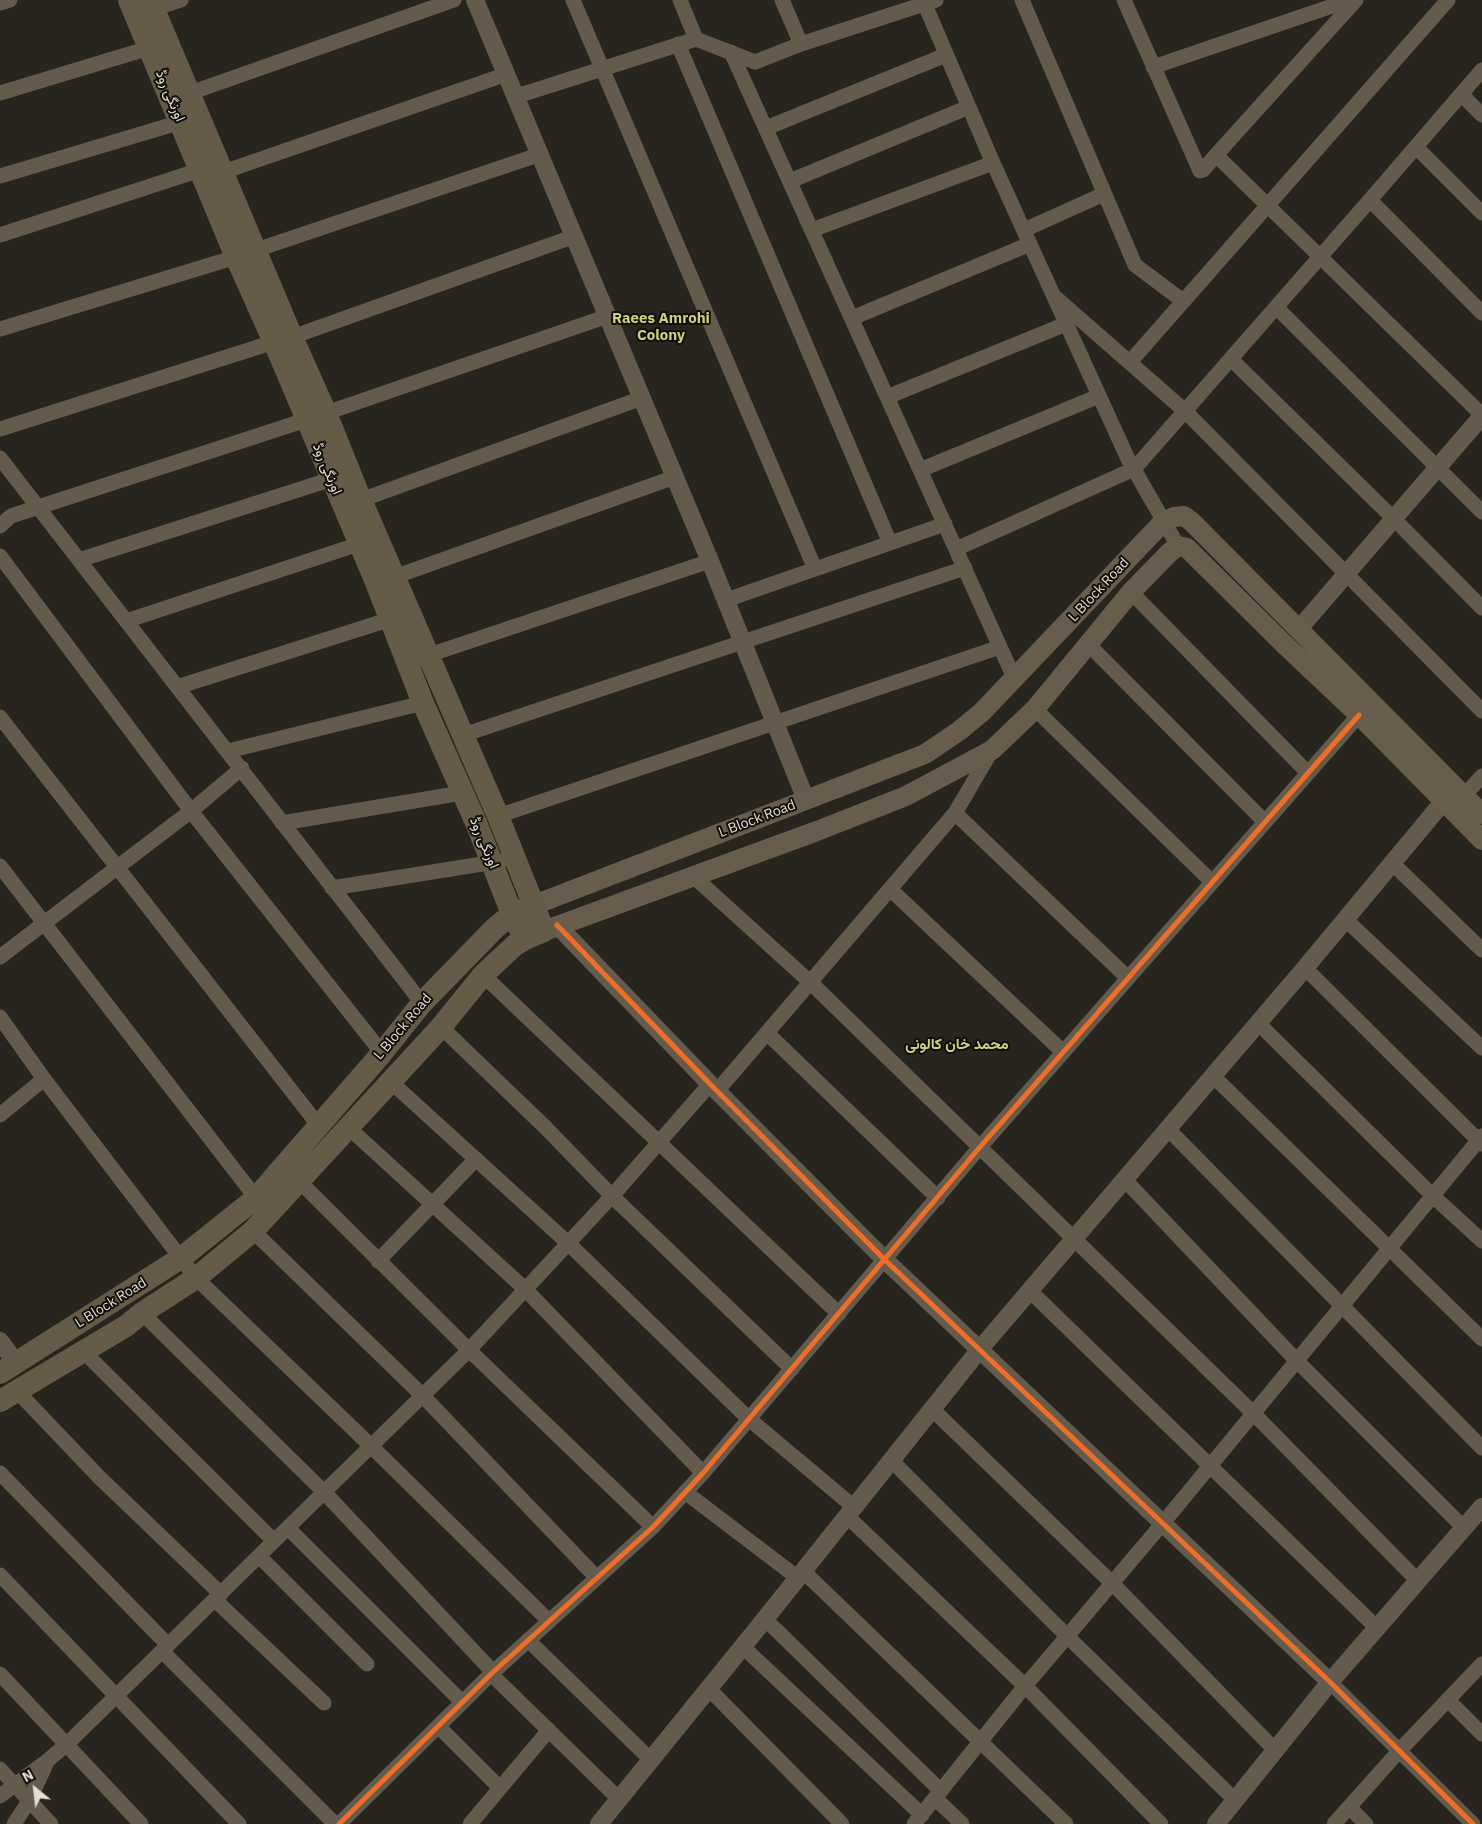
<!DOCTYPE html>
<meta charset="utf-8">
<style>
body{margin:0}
#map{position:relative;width:1482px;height:1824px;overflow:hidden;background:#28251e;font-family:"IBM Plex Sans",sans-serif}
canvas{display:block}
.north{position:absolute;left:10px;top:1764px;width:50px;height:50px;-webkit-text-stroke:4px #120f0a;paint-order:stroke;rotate:331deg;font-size:14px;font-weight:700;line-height:20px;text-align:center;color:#e2ded6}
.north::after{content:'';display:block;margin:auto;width:18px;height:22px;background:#e2ded6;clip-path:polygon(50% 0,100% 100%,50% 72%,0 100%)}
</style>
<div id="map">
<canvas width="1482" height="1824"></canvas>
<div class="north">N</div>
</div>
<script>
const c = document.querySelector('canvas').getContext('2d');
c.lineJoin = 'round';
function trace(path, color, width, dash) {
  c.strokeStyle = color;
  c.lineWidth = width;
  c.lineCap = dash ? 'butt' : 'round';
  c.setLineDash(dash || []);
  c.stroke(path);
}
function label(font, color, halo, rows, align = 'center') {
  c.font = font + ' "IBM Plex Sans",Vazirmatn,sans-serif';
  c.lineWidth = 4;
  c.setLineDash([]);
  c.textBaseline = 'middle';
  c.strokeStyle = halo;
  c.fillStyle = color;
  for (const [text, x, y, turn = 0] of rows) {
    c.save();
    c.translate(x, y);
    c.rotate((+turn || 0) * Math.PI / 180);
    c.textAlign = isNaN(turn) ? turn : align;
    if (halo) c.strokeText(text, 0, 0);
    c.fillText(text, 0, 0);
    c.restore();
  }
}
trace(new Path2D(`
 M573,0L815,569
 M680,0L696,39
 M782,0L801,44
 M923,0L993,163L1128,459L1178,546
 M1022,0L1135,265L1183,301
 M1124,0L1200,171L1203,170L1216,155
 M1356,0L1216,155L1482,415
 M0,3L10,0
 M154,9L181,0
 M678,44L890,543
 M731,52L1015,680
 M1153,67L1350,0
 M0,93L149,48
 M190,93L454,0
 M1461,94L1482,115
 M517,96L696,39L755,62L801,44L936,0
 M766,128L946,55
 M1416,147L1482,213
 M223,172L507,74
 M0,176L181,122
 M790,181L969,107
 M1370,200L1482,313
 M812,230L993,163
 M1024,230L1104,194
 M0,235L200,170
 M256,250L541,154
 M1056,298L1185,411L1482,711
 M1276,307L1482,512
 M852,318L1030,244
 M0,329L236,257
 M292,337L575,236
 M1231,359L1394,519L1482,608
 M1130,362L1448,0
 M887,397L1066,324
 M326,413L608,316
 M0,429L274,342
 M0,458L422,1003
 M920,470L1099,396
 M361,500L642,398
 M0,526L11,516L306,420
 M956,549L1134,469L1370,200L1482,70
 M0,556L191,811L382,1053
 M79,560L332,479
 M394,577L675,477
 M1131,592L1308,773
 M726,600L945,524
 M126,621L359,544
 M1089,645L1265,822
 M420,658L710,561
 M177,687L391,619
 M1035,709L1212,882
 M0,717L319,1126
 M463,735L965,568
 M228,751L423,703
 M1464,796L1482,776
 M955,813L1128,978
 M498,816L1000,647
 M282,823L462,793
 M1392,863L1482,950
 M0,866L256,1198
 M693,876L810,982L1253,1413L1418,1581
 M332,888L501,861
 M890,889L1063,1052
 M1345,919L1482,1048
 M0,957L191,811L242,768
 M1305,968L1482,1144
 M483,975L839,1314
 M0,1017L44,1079L196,1278L371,1446L549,1621
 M1258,1023L1433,1196L1482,1241
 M441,1027L545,1127L612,1196L792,1369
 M767,1033L938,1198
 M1213,1076L1482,1339
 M391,1082L568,1243L749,1419L854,1507
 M717,1091L955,813L992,750
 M0,1115L44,1079
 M349,1128L525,1289L703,1473
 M1168,1129L1482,1448
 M1124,1179L1296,1360L1464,1528
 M300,1182L469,1350L653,1527
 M253,1231L423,1396L597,1578
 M378,1261L476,1159
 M1030,1291L1377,1628
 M142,1313L324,1492L493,1672
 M83,1351L274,1541
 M17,1391L99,1477L221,1594
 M932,1409L1112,1583L1275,1750
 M891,1460L1067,1636L1235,1800
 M0,1473L168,1645
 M685,1492L798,1578
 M847,1516L1025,1686L1161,1824
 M288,1528L462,1702
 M259,1556L367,1664
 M803,1571L1066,1824
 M0,1575L239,1824
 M215,1600L324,1703
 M765,1619L941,1791
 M528,1640L651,1760
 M743,1647L922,1815
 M162,1651L335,1824
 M0,1674L141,1824
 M491,1674L619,1799
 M1330,1682L1473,1824
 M709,1689L842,1824
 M1448,1700L1482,1734
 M438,1726L500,1788
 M0,1769L51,1824
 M0,1796L47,1761L66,1745L469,1350L612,1196L710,1084
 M935,1798L962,1824
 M1349,1807L1366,1824
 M14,1824L29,1801L47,1762
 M339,1824L491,1674L653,1527L703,1473L980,1147L1359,715
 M470,1824L549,1730
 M914,1824L1025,1686L1163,1523L1482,1136
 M1334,1824L1399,1751L1482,1664`), '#655b4d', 15);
trace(new Path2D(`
 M475,0L710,561L806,800
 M1298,630L1482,416
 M557,925L710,1084L885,1260L1330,1682
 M0,1341L16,1363
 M599,1824L765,1619L980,1349L1305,968L1443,802
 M1216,1824L1330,1682L1482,1507`), '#655b4d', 18);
trace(new Path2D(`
 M534,905L925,754L959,731L982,712L1163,522L1174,517L1184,516L1192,522L1482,814
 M544,931L817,831L906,796L992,750L1035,709L1131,592L1169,553L1178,546L1187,548L1285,645L1359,715L1482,840`), '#685d4c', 20);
trace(new Path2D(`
 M129,0L236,257L274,342L375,580L423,703L477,825L512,914L525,939
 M0,1373L181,1258L256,1198L382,1053L422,1003L495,928L512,914L527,908
 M0,1401L126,1326L142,1313L196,1278L253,1231L441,1027L483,975L515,945L525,939L544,931L498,816L361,500L326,413L292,337L150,0`), '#665b48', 22);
trace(new Path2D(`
 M557,925L710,1084L885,1260L1330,1682L1473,1824
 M339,1824L491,1674L653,1527L703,1473L980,1147L1359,715`), '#ee6e29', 5);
label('14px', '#e2ded6', '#120f0a', [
 ["اورنگی روڈ",170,96,67],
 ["اورنگی روڈ",327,469,67],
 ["L Block Road",1099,590,-47],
 ["L Block Road",757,819,-21],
 ["اورنگی روڈ",484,843,67],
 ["L Block Road",403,1027,-50],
 ["L Block Road",111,1303,-32]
]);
label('bold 15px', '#cdd183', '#120f0a', [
 ["Raees Amrohi",661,319],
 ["Colony",661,336],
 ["محمد خان کالونی",957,1045]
]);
</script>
